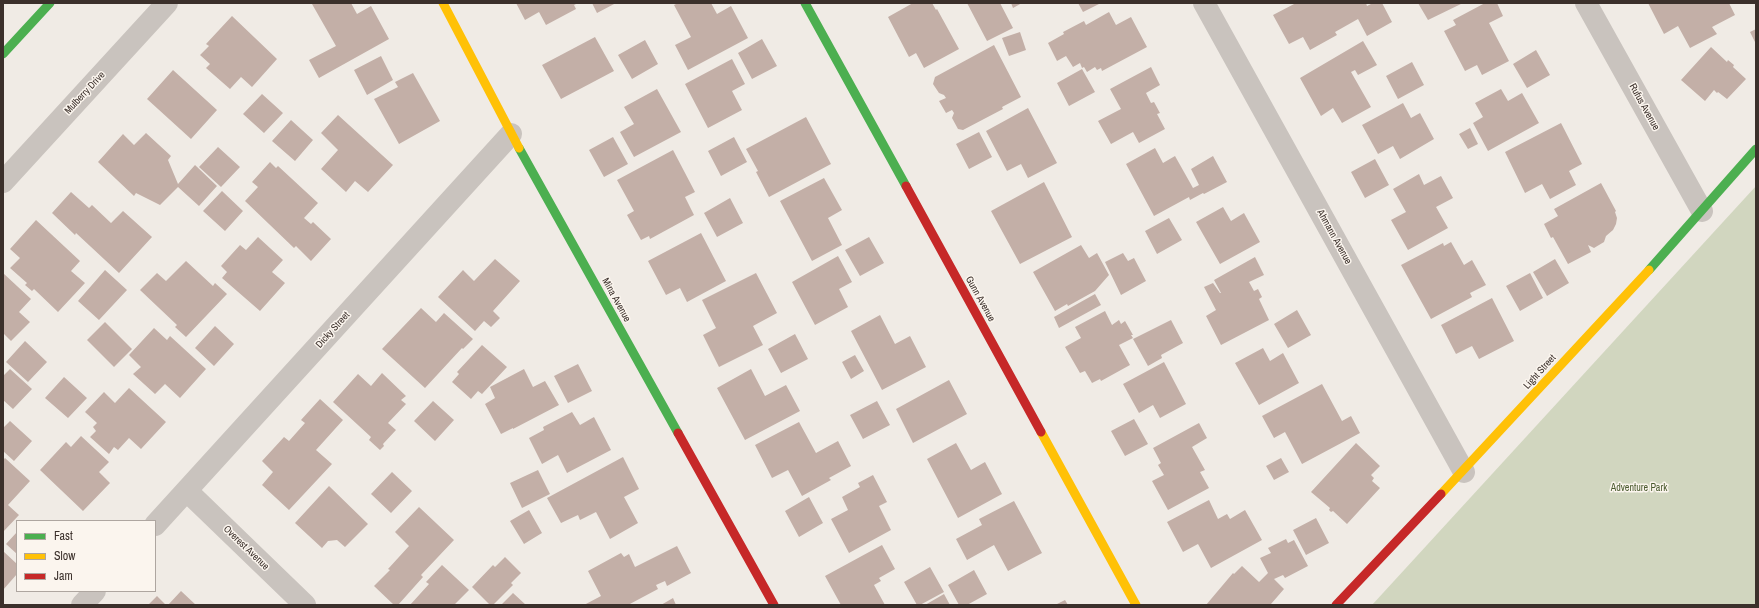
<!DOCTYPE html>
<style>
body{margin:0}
#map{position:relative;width:1759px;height:608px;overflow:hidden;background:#f0ebe5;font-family:"Archivo Narrow",sans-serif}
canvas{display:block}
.frame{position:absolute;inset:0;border:4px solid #3b302b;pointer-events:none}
.legend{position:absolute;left:16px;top:520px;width:140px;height:72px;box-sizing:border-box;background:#fbf5ee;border:1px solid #aea6a0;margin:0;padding:5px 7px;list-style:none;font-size:12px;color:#3b302b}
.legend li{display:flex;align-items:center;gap:8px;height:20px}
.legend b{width:20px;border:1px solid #aea6a0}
</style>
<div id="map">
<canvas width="1759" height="608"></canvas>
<div class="frame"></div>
<ul class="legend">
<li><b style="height:5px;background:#4caf50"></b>Fast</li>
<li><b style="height:5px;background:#ffc107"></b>Slow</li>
<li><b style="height:5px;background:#c62828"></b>Jam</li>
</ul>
</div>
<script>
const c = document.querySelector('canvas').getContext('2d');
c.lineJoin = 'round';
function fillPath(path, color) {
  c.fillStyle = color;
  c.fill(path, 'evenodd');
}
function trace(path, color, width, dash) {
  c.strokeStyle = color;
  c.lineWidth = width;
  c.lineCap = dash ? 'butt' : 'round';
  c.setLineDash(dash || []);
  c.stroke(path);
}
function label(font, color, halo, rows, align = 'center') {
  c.font = font + ' "Archivo Narrow",sans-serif';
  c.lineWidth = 3;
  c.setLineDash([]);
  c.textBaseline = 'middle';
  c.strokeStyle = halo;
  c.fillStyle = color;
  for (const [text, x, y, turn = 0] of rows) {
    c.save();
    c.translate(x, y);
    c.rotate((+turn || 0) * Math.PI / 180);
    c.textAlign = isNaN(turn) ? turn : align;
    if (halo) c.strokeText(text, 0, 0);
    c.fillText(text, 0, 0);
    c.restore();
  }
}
fillPath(new Path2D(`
 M1756,186V605H1372Z`), '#d1d6bf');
fillPath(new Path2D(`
 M314,3H351L357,14L371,6L389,39L319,78L309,60L336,46L312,4Z
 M516,3H578L574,5L576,9L546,25L539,12L525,20Z
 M592,3H616L597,13Z
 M678,3H711L717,14L731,6L748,38L688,70L675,45L691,37L674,5Z
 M913,3H932L936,10L937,9L959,49L924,68L916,53L909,57L888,17Z
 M967,3H1000L1013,28L987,41Z
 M1011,3H1022L1013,8Z
 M1078,3H1101L1083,12Z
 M1296,3H1366L1367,6L1373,3H1382L1392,22L1367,36L1358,19L1335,32L1337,35L1310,50L1303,37L1289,44L1273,15Z
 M1418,3H1463L1428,20Z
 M1485,3H1497L1503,16L1489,23L1509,61L1482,75L1477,65L1465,71L1444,31L1456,25L1453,20Z
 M1648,3H1729L1735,15L1712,27L1717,34L1690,48L1678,26L1664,34Z
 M1109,12L1116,25L1131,17L1147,47L1102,71L1101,68L1097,70L1095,67L1087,72L1084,67L1082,68L1080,63L1073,67L1066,56L1057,61L1048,43L1064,34L1063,32L1084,21L1086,25Z
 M232,16L277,59L252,87L241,77L230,89L206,68L210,64L200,55L209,46L206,44Z
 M1756,29V44L1750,32Z
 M1020,32L1026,50L1009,56L1002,38Z
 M595,37L614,71L561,99L542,65Z
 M762,39L777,66L752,79L738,53Z
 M645,40L658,64L632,79L618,55Z
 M1363,41L1377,65L1358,75L1355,70L1351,72L1371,107L1342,123L1333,108L1321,116L1300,78Z
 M994,45L1021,97L1002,107L1003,109L963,130L958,129L952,118L954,113L952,110L946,113L939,101L946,98L944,95L939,93L933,84L935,77Z
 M1711,47L1727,62L1728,60L1734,65L1733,67L1746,79L1727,99L1718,92L1717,93L1714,90L1705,101L1681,80Z
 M1536,50L1550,75L1527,88L1513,64Z
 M381,56L393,80L367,95L354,70Z
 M732,59L745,84L732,91L742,110L708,128L685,84Z
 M1412,62L1424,85L1398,99L1386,76Z
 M1151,67L1160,85L1146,93L1151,103L1154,102L1160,113L1157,114L1165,129L1139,143L1133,132L1111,144L1098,121L1121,109L1110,89Z
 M1082,69L1095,92L1069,106L1057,83Z
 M173,70L217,110L191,139L147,99Z
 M413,73L440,121L399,144L374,99L398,87L395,82Z
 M657,89L681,132L634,157L620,132L634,124L624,107Z
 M1501,89L1508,101L1522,93L1539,123L1488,151L1473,123L1483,117L1475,103Z
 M262,94L283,113L264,133L243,114Z
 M1403,103L1411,118L1420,113L1434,139L1400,159L1393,146L1378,154L1362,125Z
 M1028,108L1057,163L1028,178L1021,164L1007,171L986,131Z
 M338,115L393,165L368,192L355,181L346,192L321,169L338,150L321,133Z
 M806,117L831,164L769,197L756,172L758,171L746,149Z
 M291,120L313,140L295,161L272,141Z
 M1561,123L1582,164L1569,171L1576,185L1550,199L1542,184L1525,193L1505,152Z
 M1470,128L1478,144L1468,149L1459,134Z
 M979,132L992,157L969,169L956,144Z
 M146,133L171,156L168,160L178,184L195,165L217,186L199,206L178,187L160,205L136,193L134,196L98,162L123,134L134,145Z
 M613,137L628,164L604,177L589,150Z
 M734,137L747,162L721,176L708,151Z
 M218,147L240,167L221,187L199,167Z
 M1155,148L1163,163L1175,156L1193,188L1199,185L1191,169L1213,156L1227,182L1204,194L1203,193L1190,200L1189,197L1154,216L1126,164Z
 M673,150L695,192L685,197L694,215L650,239L649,236L641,240L627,215L634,211L617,180Z
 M1375,159L1389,185L1365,198L1351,172Z
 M270,162L276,168L278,166L318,203L304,218L311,224L313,222L331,239L311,261L296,246L294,248L245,201L258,187L252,182Z
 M1419,174L1424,185L1441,176L1453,198L1436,207L1448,228L1408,250L1391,220L1406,212L1393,189Z
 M824,178L842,210L828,218L842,245L812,261L780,201Z
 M1044,182L1072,237L1020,264L991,211Z
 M1601,183L1616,211L1615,212L1617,218L1616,224L1613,230L1606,236L1604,242L1594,248L1588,245L1591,252L1568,264L1553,237L1551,238L1544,224L1558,216L1554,209Z
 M222,191L243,211L225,231L203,211Z
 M71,192L89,208L92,205L111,223L123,211L152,237L119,273L76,233L75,235L52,213Z
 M730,198L743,223L717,237L704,213Z
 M1223,207L1231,221L1244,213L1260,242L1220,264L1196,222Z
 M1169,218L1182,240L1157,254L1145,231Z
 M36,220L80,261L71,271L85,283L58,312L34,289L32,291L25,285L27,283L10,268L20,258L10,249Z
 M701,233L726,281L687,302L680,288L666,295L648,261Z
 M258,237L283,260L272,272L285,283L260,311L222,278L227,272L221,266L240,245L246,250Z
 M869,237L884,263L860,276L845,250Z
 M1451,242L1464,265L1472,260L1486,285L1470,293L1472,297L1431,319L1401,265L1443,243L1444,246Z
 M1081,245L1089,258L1097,253L1109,275L1095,291L1068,306L1067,304L1055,311L1033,272Z
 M1123,253L1128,261L1134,258L1146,281L1121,295L1105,262Z
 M838,256L852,282L839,289L848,307L815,325L792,282Z
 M1255,257L1264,275L1249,282L1254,291L1258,289L1262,297L1259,299L1269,320L1221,345L1206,316L1216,310L1204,287L1213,283L1220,293H1221L1214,280Z
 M495,259L520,281L493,311L500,318L491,327L484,321L475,331L438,297L463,270L474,281Z
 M1555,259L1569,283L1547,296L1533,272Z
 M186,261L213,286L215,283L227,294L186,337L175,327L177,325L140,290L157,273L166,281Z
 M105,270L127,290L99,320L78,301Z
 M3,273L31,299L19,312L30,322L11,341L3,333Z
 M756,273L777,313L753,326L763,345L719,367L703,335L716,328L702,300Z
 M1530,273L1543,298L1520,311L1506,286Z
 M1095,294L1101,305L1059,328L1054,317Z
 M1492,298L1514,341L1479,359L1472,346L1456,354L1441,325Z
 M421,308L436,322L444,313L473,339L463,349L462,348L425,388L382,349Z
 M1297,310L1311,335L1288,348L1274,324Z
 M1105,311L1112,325L1119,320L1121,324L1125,321L1133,335H1131L1133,338L1119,345L1130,365L1101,381L1100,379L1092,383L1085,371L1080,373L1065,347L1081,338L1075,327Z
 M880,315L895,344L910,336L926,367L882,390L851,331Z
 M1171,320L1183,343L1161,355L1162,358L1148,366L1133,339Z
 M105,322L132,349L114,367L87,340Z
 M215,326L234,344L214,366L195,348Z
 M154,328L167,340L170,336L206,369L180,398L165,384L155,394L133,374L141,367L129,355Z
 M795,334L808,359L781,373L768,349Z
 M25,341L47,362L28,382L6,362Z
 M482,345L507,367L482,394L478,391L471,399L452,382L459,374L457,372Z
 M1263,348L1270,361L1283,353L1299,383L1259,405L1235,363Z
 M855,355L864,371L851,379L842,362Z
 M1164,362L1186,404L1160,418L1153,405L1139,413L1123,384Z
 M578,364L592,391L568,403L554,376Z
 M10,369L32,389L13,409L3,400V376Z
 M524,369L533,387L545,381L559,405L513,429V428L501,434L485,404L495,398L490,387Z
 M751,369L765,396L786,385L800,411L745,440L717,388Z
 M382,373L406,396L401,400L406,404L388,423L396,430L383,444L384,446L380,450L369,440L371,437L333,402L358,374L371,386Z
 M64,377L87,398L68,418L45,398Z
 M949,380L967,414L913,443L896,409Z
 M1322,384L1342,421L1351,416L1360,433L1302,464L1285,432L1274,438L1262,416Z
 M129,388L166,422L141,449L129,438L118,450L114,447L109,454L90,437L96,431L93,427L97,423L85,412L104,392L115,403Z
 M320,399L343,420L316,450L332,464L289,510L262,485L273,472L262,461L284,437L289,441L305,423L301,420Z
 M433,401L454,420L435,441L414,421Z
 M877,401L890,425L863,439L850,415Z
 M572,412L580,425L594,417L611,450L567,473L558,455L542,464L529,438L544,430L543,427Z
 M1134,419L1148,444L1125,456L1111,431Z
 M10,421L32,441L14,461L3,451V428Z
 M799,422L816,453L838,441L851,466L829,478L831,480L802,496L788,470L772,478L755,445Z
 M1199,423L1207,438L1192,447L1205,470L1200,472L1209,488L1168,510L1152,481L1164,475L1158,465L1161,463L1153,448Z
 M81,436L109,462L99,472L110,483L83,511L40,470L66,442L71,447Z
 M956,443L971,470L985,462L1002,494L958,518L927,459Z
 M1356,443L1380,466L1371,475L1374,478L1372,481L1380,488L1347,524L1333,511L1331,512L1329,510L1330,508L1311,492Z
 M623,457L639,489L624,497L638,523L610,539L596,512L580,520L578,515L561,523L547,498Z
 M5,458L30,481L8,505L19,515L3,532V460Z
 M1281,458L1289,472L1274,480L1266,466Z
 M538,470L550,494L522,508L510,483Z
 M392,472L412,491L391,513L371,494Z
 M873,475L887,502L879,506L891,530L849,553L831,519L848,510L842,497L860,487L858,483Z
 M329,486L368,524L345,547L337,540L328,541L322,548L295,523Z
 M809,497L823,523L799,537L785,511Z
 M1209,500L1218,519L1227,514L1230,519L1245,510L1262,540L1211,568L1198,544L1183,552L1167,522Z
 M1014,501L1042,553L1008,571L994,545L967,560L956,539L982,525L979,519Z
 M419,507L454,540L421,575L423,577L398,605H394L374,586L390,570L388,569L409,546L395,532Z
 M529,510L542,533L524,544L510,521Z
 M1316,518L1329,543L1306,555L1293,530Z
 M17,532V554L6,544Z
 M1286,539L1288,543L1294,540L1308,566L1285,578L1283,575L1274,579L1284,589L1271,604L1273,605H1206L1233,573L1234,574L1242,566L1259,582L1268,573L1260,558L1271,553L1268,548Z
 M882,545L895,569L879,578L881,581L874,585L885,605H841L825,576Z
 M677,546L691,573L667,586L665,581L656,585L658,589L628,605H584L601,596L588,571L621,553L624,557L629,554L635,567Z
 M3,551L17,564V574L3,590Z
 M505,557L521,573L511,583L513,585L493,605H490L472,587L493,565L495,567Z
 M442,565L469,590L454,605H410L429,584L426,582Z
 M930,567L944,592L920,605H917L904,582Z
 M974,570L987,594L967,605H959L948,585Z
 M181,591L196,605H168Z
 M513,593L526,605H501Z
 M944,594L950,605H925Z
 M157,596L166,605H148Z
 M673,598L676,605H661Z
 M1065,600L1068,605H1055Z`), '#c3afa7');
trace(new Path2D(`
 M1204,3L1464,472
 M1586,3L1702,211
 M3,182L167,3
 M187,491L305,605
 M155,525L511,134
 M82,605L95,591`), '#c9c3be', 22);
trace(new Path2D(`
 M805,3L906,186
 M3,54L50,3
 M519,148L678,433
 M1649,270L1756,149`), '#4caf50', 9);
trace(new Path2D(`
 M443,3L519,148
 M1041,432L1136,605
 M1441,494L1649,270`), '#ffc107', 9);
trace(new Path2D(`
 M906,186L1041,432
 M678,433L774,605
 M1336,605L1441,494`), '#c62828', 9);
label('10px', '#3b302b', '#fbf5ee', [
 ["Mulberry Drive",85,93,-47],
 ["Rufus Avenue",1644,107,61],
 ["Ahmann Avenue",1334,237,61],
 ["Gunn Avenue",980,299,61],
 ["Mina Avenue",616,300,61],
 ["Dicky Street",333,330,-48],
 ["Light Street",1540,372,-48],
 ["Overest Avenue",246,548,44]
]);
label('10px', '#4a5a2e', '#fbf5ee', [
 ["Adventure Park",1639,488]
]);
</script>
